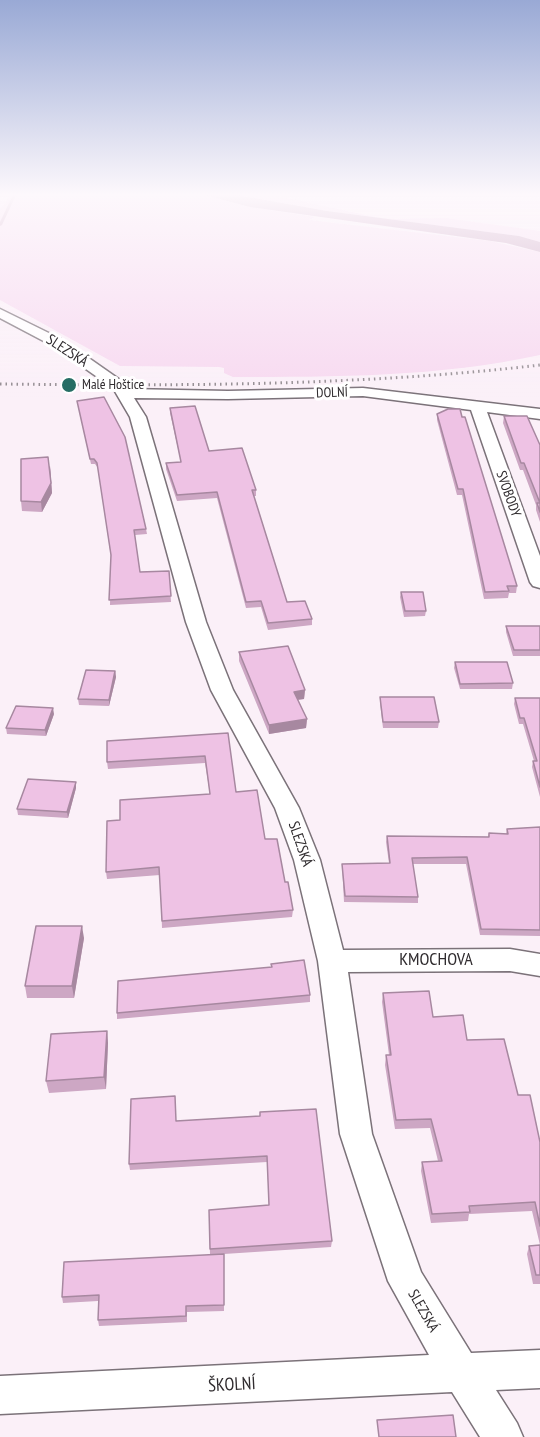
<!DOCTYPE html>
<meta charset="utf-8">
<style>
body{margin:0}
canvas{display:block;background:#fbf0f8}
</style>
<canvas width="540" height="1437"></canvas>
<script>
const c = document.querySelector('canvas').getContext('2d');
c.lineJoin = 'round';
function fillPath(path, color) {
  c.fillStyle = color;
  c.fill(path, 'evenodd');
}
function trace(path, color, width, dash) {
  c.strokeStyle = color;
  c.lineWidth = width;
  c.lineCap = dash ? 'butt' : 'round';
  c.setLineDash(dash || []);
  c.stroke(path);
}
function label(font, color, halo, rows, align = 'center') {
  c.font = font + ' "PT Sans Narrow",sans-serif';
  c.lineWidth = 6;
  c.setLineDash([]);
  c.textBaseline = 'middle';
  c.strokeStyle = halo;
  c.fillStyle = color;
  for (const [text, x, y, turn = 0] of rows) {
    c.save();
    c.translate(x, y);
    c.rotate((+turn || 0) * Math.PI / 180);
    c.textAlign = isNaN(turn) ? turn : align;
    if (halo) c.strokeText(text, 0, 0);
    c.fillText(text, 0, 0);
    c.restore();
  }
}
fillPath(new Path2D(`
 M10,195H205L250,207L315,217L309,220L490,241L540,252V355C440,377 334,377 233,377L224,373V368L219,367L120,366L0,300V210Z
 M237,195H273L384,219L446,218L540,231V242L519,236L327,211Z`), '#f7d9f0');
fillPath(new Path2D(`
 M205,195H237L327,211L519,236L540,242V252L506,243L250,207Z`), '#c298b8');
fillPath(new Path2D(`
 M13,195H16L2,225L0,226V222Z`), '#c298b8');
const street = new Path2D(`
 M0,309L63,340L123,382L128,389L228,391L363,388L540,409V419L487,412L540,556V588L533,586L530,582L471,410L363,396L228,399L134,398L146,417L206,622L233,690L299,808L320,860L343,950L510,949L540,954V976L510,971L348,972L372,1134L421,1272L471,1353L540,1350V1388L496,1390L517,1423L523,1437H480L452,1392L0,1414V1376L429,1355L388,1281L340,1134L318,961L294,860L275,808L211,690L186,622L130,417L113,388L53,346L0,318Z`);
trace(street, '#7b7279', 3);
fillPath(street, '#fff');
trace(new Path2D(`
 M0,384C181,386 360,386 540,365`), '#918a8f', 3, [1.5, 4]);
fillPath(new Path2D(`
 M77,401L146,529L147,534L135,535L140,572L169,571L171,602L110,605L111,557L98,468L95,464H91Z
 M170,408L209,451L256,490V496H254L287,602L312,619V625L268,630L261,607L246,608L217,498L177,501L166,469V463L181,462L170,413Z
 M437,414L462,417L517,586L516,593H509L508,598L484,599L462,495H457L437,420Z
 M504,416L540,445V522L536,510V505L523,470H520L503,423Z
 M50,466L52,493L42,512L22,511L21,501Z
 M401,592L426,611L425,616L404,617L400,597Z
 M506,626H540V656H513L506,632Z
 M239,652L305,690L304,699L298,700L307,719L306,728L269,734L239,661Z
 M455,662L513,683L512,689H460L454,668Z
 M115,671L116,677L109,706L79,705L78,699Z
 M380,697L439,722L438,728H383L380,703Z
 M515,698H540V797L532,767L533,761H534L523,724H519L514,704Z
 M54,714L46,736L7,734L6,728Z
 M228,733L236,792L265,839L285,882L293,910L292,917L162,928L160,875L107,879L106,872L120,820L210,794L205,763L108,769L107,762Z
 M76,788L68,818L18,815L17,809Z
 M540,827V936L480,935L466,864H413L418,897V903L344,902L342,864L389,863L386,842L387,836L488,837L489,833L506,834L507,829Z
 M84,938L74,998H27L25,986Z
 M271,964L310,995V1002L117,1019V1013L271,967Z
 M383,993L433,1017L467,1040L518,1095L540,1142V1284H533L527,1254L529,1246L540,1245L532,1211L469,1214L468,1221L431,1223L421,1171L422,1162L438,1161L430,1128L395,1129L385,1065L386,1055H389L382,1002Z
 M107,1031L108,1043L106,1089L49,1093L46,1081Z
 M260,1116L332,1241L331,1247L224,1254V1311L187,1312V1322L99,1326L98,1320V1301L63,1303L62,1297L210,1255L209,1210L269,1205L267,1162L130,1170L129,1164L176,1121Z`), '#cda7c4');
fillPath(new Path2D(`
 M50,466L52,493L42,512L41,502Z
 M115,671L116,677L109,706V700Z
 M305,690L304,699L294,700V692Z
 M53,708L54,714L46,736L45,730Z
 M307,719L306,728L269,734V725Z
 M76,782V788L68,818L67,812Z
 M82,926L84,938L74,998L72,986Z
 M107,1031L108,1043L106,1089L104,1077Z`), '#a788a0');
const building = new Path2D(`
 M104,397L125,437L146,529L134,530L140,572L169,571L171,596L109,600L111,555L97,463L94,459H90L77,401Z
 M195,406L209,451L242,448L256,490H252L287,602L305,601L312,619L268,623L261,601L246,602L217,492L177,495L166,463L181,462L170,408Z
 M448,409H460L462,417H465L517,586H507L509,591L485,592L463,489H458L437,414Z
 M504,416H527L540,445V512L537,503H540L524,463H521Z
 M48,457L51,483L41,502L21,501V459Z
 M401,592H423L426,611H405Z
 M506,626H540V650H514Z
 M288,646L305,690L294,692L307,719L269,725L239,652Z
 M455,662H507L513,683L460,684Z
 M86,670L115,671L109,700L78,699Z
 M380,697H434L439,722H383Z
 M515,698H540V787L533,761H537L524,718H520Z
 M16,706L53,708L45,730L6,728Z
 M228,733L236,792L257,790L265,839H277L285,882H288L293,910L162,921L159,867L106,872L107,821L120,820V800L210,794L205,756L107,762V741Z
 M28,779L76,782L67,812L17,809Z
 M540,827V930L481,929L467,857L412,858L418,897L345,896L342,864L390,863L387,836L489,837V833L508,834L507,829Z
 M36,926H82L72,986H25Z
 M304,960L310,995L117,1013L118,981L272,967L271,964Z
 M429,991L433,1017L463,1015L467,1040L504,1039L518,1095H530L540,1142V1226L535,1202L469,1206L470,1212L432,1214L422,1162L442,1161L431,1119L396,1120L386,1055H391L383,993Z
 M107,1031L104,1077L46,1081L51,1034Z
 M175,1096L176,1121L260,1116V1112L316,1109L332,1241L210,1249L209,1210L269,1205L267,1156L129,1164L131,1099Z
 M540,1245V1275H536L529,1246Z
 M224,1254V1305L186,1306V1316L98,1320L99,1295L62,1297L64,1262Z
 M453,1415L456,1437H379L377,1420Z`);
fillPath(building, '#eec2e4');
trace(building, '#a788a0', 1.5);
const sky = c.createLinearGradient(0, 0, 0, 397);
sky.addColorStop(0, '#99a9d5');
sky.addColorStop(0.49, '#fdf8fc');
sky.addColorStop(1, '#fdf8fc00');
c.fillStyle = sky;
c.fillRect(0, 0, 540, 397);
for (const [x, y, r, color] of [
 [69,385,8,"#256d64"]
]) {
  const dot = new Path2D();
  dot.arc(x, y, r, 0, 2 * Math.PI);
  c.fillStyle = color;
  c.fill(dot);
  trace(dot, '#fff', 2);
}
label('14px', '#302c2f', '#fff', [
 ["Malé Hoštice",82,385]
], 'left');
label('14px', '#302c2f', '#fff', [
 ["DOLNÍ",332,393,-2],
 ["SVOBODY",508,494,70]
]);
label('15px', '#302c2f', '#fff', [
 ["SLEZSKÁ",67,351,33],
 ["SLEZSKÁ",300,844,71],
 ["SLEZSKÁ",423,1311,60]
]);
label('18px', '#302c2f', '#fff', [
 ["KMOCHOVA",436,960],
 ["ŠKOLNÍ",232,1385,-3]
]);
</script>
